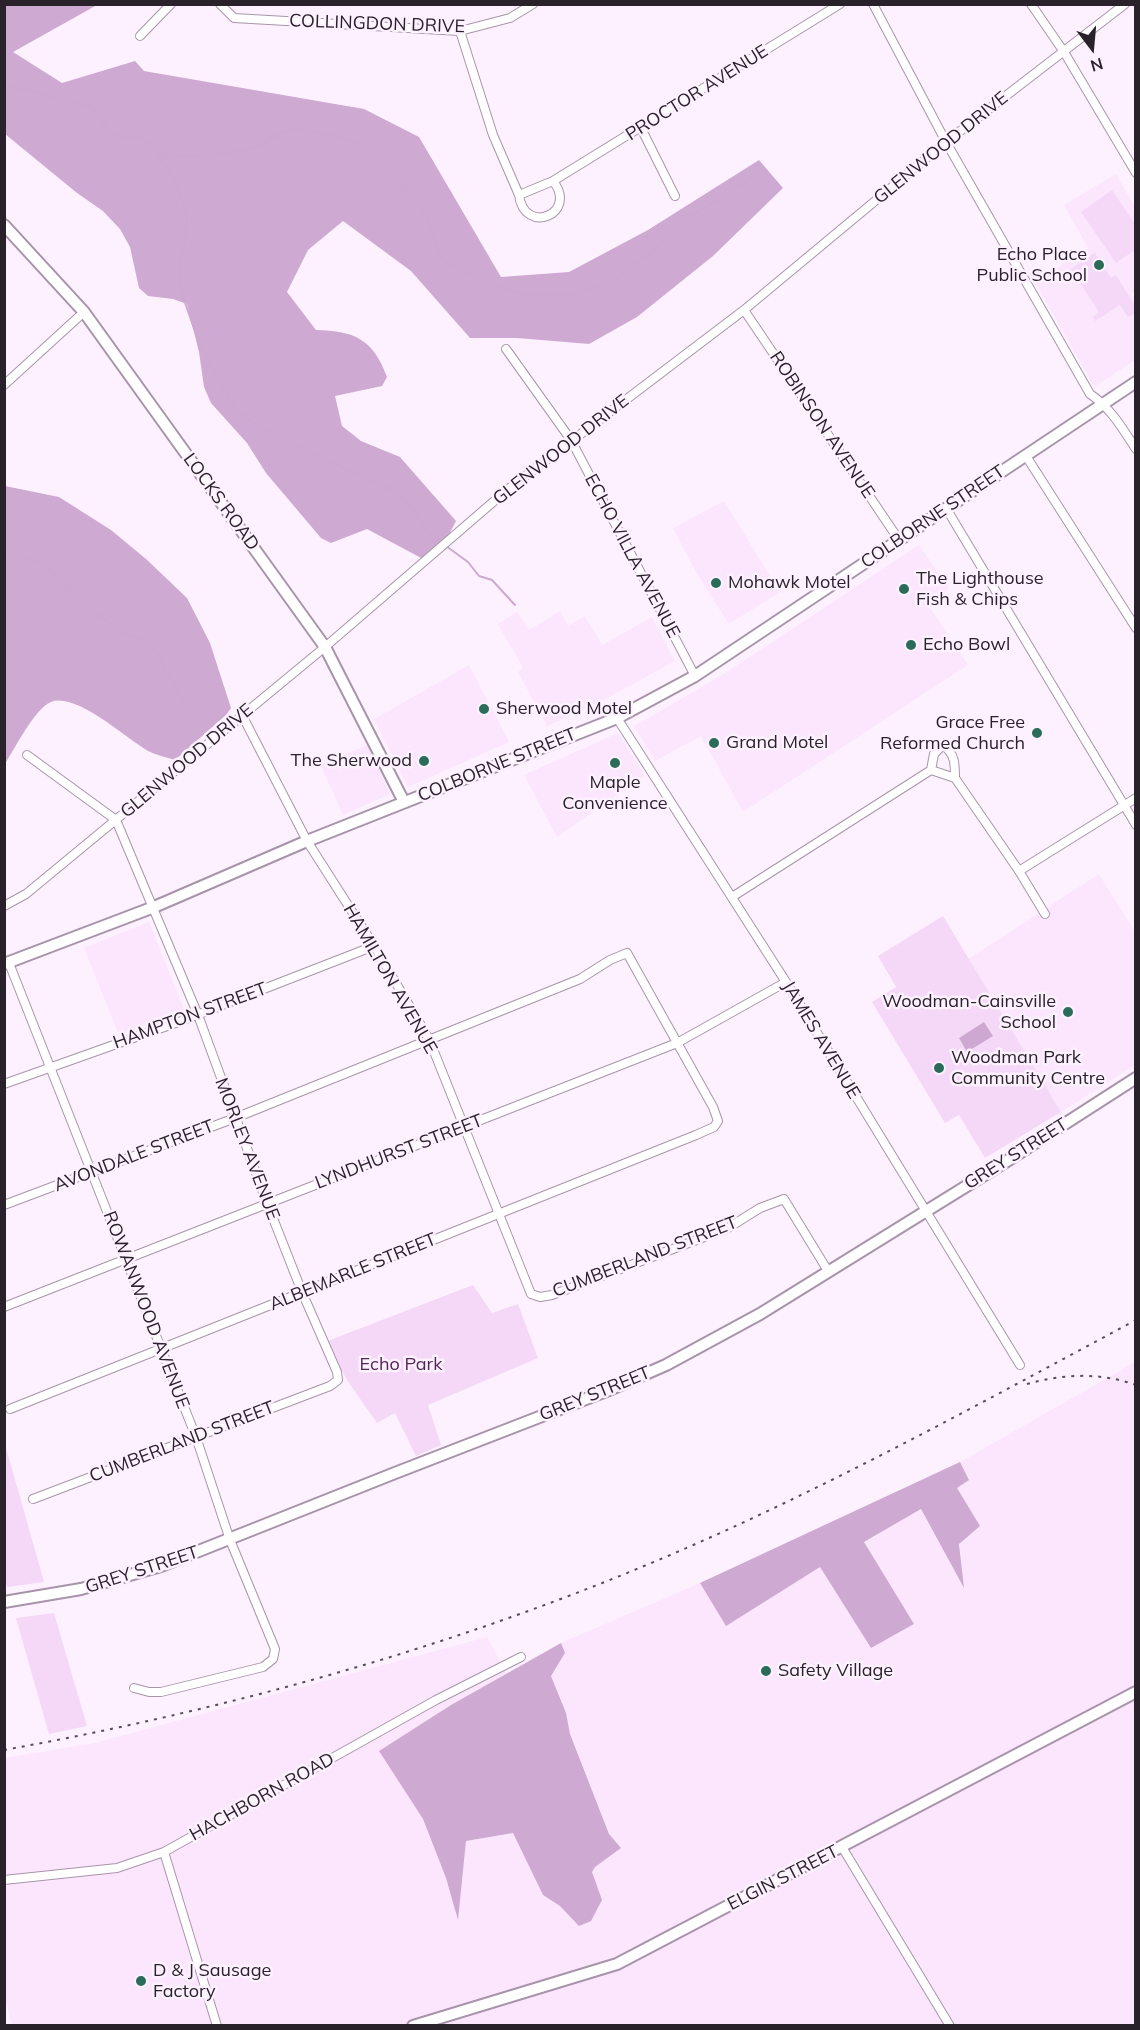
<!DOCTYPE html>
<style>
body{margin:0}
#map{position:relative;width:1140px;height:2030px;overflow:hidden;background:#fdf1ff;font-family:Mulish,sans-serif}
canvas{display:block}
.frame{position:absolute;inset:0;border:6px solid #2a222b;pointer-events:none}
.north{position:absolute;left:1062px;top:18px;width:60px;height:60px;-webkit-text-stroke:4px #fdf1ff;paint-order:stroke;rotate:164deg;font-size:16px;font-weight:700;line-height:24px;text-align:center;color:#2a222b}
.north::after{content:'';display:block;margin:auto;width:21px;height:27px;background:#2a222b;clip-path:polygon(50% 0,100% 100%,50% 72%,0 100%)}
</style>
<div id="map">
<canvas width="1140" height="2030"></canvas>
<div class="frame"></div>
<div class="north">N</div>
</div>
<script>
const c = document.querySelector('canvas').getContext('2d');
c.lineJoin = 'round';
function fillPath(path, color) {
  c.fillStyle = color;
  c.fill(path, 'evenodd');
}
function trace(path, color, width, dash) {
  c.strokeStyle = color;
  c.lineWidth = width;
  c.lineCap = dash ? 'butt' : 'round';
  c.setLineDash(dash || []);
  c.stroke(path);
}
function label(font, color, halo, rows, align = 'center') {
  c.font = font + ' Mulish,sans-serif';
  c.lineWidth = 5;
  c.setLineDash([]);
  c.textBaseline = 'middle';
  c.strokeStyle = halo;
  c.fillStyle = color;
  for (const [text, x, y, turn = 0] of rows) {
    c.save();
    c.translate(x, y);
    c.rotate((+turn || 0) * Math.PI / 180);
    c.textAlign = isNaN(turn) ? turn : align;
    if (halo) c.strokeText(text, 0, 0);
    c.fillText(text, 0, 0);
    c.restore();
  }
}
fillPath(new Path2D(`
 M1116,174L1135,207L1136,291L1131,294L1135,301V360L1097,385H1093L1035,282L1088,248L1064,205Z
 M724,501L780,592L729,624L697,574L673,528Z
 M919,545L949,588L928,605L968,665L743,812L701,736L655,761L634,726L719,677Z
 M560,611L568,626L585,616L602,645L652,617L675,661L606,699L547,726L518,672L523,668L498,624L517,612L529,630Z
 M469,665L509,742L408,787L374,719Z
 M618,733L645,776L557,837L524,775Z
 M368,745L390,794L343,815L320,764Z
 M1099,874L1135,932V1065L1061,1112L968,959Z
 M149,922L184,1009L119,1035L84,948Z
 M1135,1362V2025H12L4,1994V1758L95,1743L487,1637L507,1674L451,1705L379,1751L423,1819L446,1878L458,1917L466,1841L513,1833L543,1895L560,1906L580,1926L594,1867L621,1848L609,1834L570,1734L566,1713L551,1676L565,1654L561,1643L700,1583L726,1625L820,1567L871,1648L914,1624L864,1543L921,1509L963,1586L956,1488L969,1479L960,1462Z`), '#fbe6fd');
fillPath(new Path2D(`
 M1112,190L1135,224V250L1116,263L1081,212Z
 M1095,253L1111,278L1116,275L1135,306V313L1128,317L1120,305L1095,321L1093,317L1099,312L1071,269Z
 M943,916L1061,1112L985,1158L959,1115L945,1123L872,1002L896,987L878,956Z
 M473,1285L492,1313L518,1304L538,1358L428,1405L441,1445L416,1456L395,1413L377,1423L349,1383L325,1342Z
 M5,1444L44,1582L7,1587L5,1578Z
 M54,1613L87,1726L49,1734L16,1618Z`), '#f5d7f8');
fillPath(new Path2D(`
 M4,5H97L13,52L62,83L135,61L144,71L364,109L419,137L501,277L569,272L648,230L759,160L783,188L713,256L637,317L589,344L517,338H470L411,271L343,221L308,250L287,292L316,330C355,331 373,339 387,377L382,386L335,396L342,426L361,441L400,457L456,521L444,544L423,559L367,529L331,543L321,538L266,473L247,443L211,403L204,387L199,352L187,304L173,299L148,296L139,288L130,247L120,229L103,211L77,193L5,134Z
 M5,486L59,497L111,530L146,559L187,598L210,643L231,708L226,715L175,760C166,757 156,755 148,751C127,739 76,692 51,702C35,708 14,750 5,764Z
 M960,1462L969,1480L957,1488L980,1526L959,1544L964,1588L921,1509L864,1542L914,1624L871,1648L820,1567L726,1626L700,1583Z
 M561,1643L565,1653L551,1676L566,1713L570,1734L609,1834L621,1848L595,1867L592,1872L602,1900L591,1921L579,1926L560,1906L543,1895L513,1833L466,1841L458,1920L446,1878L423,1819L379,1751L451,1705Z`), '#cea9d2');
fillPath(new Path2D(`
 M984,1022L993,1036L967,1052L959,1038Z`), '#cda9d1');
trace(new Path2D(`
 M4,84L92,107L110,132L121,136L142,138L153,147L167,167L180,191L187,218L185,242L179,268L181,291L199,343L229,399L237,409L257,426L341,467L389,488L410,506L428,532L441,542
 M159,155L192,156L230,153L254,148L283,132L299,129L348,139L370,151L414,196L427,218L440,253L446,262L469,274L519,293L560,296L573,295L611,283L651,252L678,224L731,192L762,169
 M446,546L468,562L479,576L492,580L515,605
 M4,557C21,557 33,558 47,566L103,619L126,634L139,638L157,654L192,717`), '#cda9d1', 2);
const street = new Path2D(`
 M220,4L234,18L460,31L510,18L533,4
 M873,4L946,142L1090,394C1111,408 1122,428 1136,449
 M1031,4L1064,52L1136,173
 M460,31L493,135L519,195C524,236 579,214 553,181
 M140,36L171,4
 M641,128L675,196
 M519,195L553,181L840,4
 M744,310L899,540
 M506,349L571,440L695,676
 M4,385L84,312
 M1026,456L1136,628
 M946,508L1136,825
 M242,715L307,841L374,946L429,1039L531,1294L540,1297L552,1295L728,1228L760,1208L784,1199L828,1271
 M617,718L786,982L1020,1365
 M27,755L116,820L198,1015L267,1203L302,1292L337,1372L338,1380L330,1386L33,1499
 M955,778L1019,871L1045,914
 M1019,871L1136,798
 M732,897L931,770L934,754L943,745C955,754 955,763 955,778L931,770
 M4,906L26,894L325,647L507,490L744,310L946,142L1125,4
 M9,963L196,1437L230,1540L275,1649L273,1659L263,1667L161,1692H149L134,1688
 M4,1084L184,1020L374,946
 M4,1205L235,1118L580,979L610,960L627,953L713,1107L718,1121L714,1127L696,1135L10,1409
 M4,1307L677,1043L786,982
 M842,1847L950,2026
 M164,1852L217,2026
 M4,1880L117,1868L164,1852L436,1700L521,1657`);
const secondary = new Path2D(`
 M4,225L84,312L325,647L404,802
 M4,964L154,907L307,841L617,718L695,676L1136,382
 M4,1602L81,1589L161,1566L395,1473L609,1390L666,1365L760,1314L1007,1161L1136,1078
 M413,2026L617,1964L1136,1692`);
trace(street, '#a894aa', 10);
trace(secondary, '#a894aa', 14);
trace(street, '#fff', 8);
trace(secondary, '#fff', 10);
trace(new Path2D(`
 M1027,1384C1062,1374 1100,1372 1136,1385
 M4,1750C242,1707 479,1640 700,1542C849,1476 992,1397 1136,1320`), '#564d57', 2, [3, 6]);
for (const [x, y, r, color] of [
 [1099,265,6,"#2a6b5a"],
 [716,583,6,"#2a6b5a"],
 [904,589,6,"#2a6b5a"],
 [911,645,6,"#2a6b5a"],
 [484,709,6,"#2a6b5a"],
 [1037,733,6,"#2a6b5a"],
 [714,743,6,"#2a6b5a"],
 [424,761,6,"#2a6b5a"],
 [615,763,6,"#2a6b5a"],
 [1068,1012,6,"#2a6b5a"],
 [939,1068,6,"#2a6b5a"],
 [766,1671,6,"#2a6b5a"],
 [141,1981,6,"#2a6b5a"]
]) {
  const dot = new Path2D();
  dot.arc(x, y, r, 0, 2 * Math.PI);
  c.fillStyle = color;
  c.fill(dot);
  trace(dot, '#fdf1ff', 2);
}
label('18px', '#2a222b', '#fdf1ff', [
 ["COLLINGDON DRIVE",377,24,2],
 ["PROCTOR AVENUE",697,93,-32],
 ["GLENWOOD DRIVE",941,148,-39],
 ["ROBINSON AVENUE",822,425,56],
 ["GLENWOOD DRIVE",561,450,-38],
 ["LOCKS ROAD",221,502,54],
 ["COLBORNE STREET",933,517,-34],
 ["ECHO VILLA AVENUE",632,556,62],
 ["GLENWOOD DRIVE",187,761,-40],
 ["COLBORNE STREET",497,765,-22],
 ["HAMILTON AVENUE",390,979,60],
 ["HAMPTON STREET",190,1016,-20],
 ["JAMES AVENUE",821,1040,59],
 ["MORLEY AVENUE",247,1149,69],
 ["LYNDHURST STREET",399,1152,-21],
 ["GREY STREET",1016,1154,-32],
 ["AVONDALE STREET",134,1156,-21],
 ["CUMBERLAND STREET",645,1257,-21],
 ["ALBEMARLE STREET",353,1272,-22],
 ["ROWANWOOD AVENUE",146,1310,69],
 ["GREY STREET",595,1394,-22],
 ["CUMBERLAND STREET",182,1442,-21],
 ["GREY STREET",142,1570,-18],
 ["HACHBORN ROAD",262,1797,-29],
 ["ELGIN STREET",783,1878,-27]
]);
label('18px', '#2a222b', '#fdf1ff', [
 ["Echo Place",1087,255,"right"],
 ["Public School",1087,276,"right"],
 ["The Lighthouse",916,579],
 ["Fish & Chips",916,600],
 ["Mohawk Motel",728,583],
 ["Echo Bowl",923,645],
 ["Sherwood Motel",496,709],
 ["Grace Free",1025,723,"right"],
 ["Reformed Church",1025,744,"right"],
 ["Grand Motel",726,743],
 ["The Sherwood",412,761,"right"],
 ["Maple",615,783,"center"],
 ["Convenience",615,804,"center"],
 ["Woodman-Cainsville",1056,1002,"right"],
 ["School",1056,1023,"right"],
 ["Woodman Park",951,1058],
 ["Community Centre",951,1079],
 ["Safety Village",778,1671],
 ["D & J Sausage",153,1971],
 ["Factory",153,1992]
], 'left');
label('18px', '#532658', '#fdf1ff', [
 ["Echo Park",401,1365]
]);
</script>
